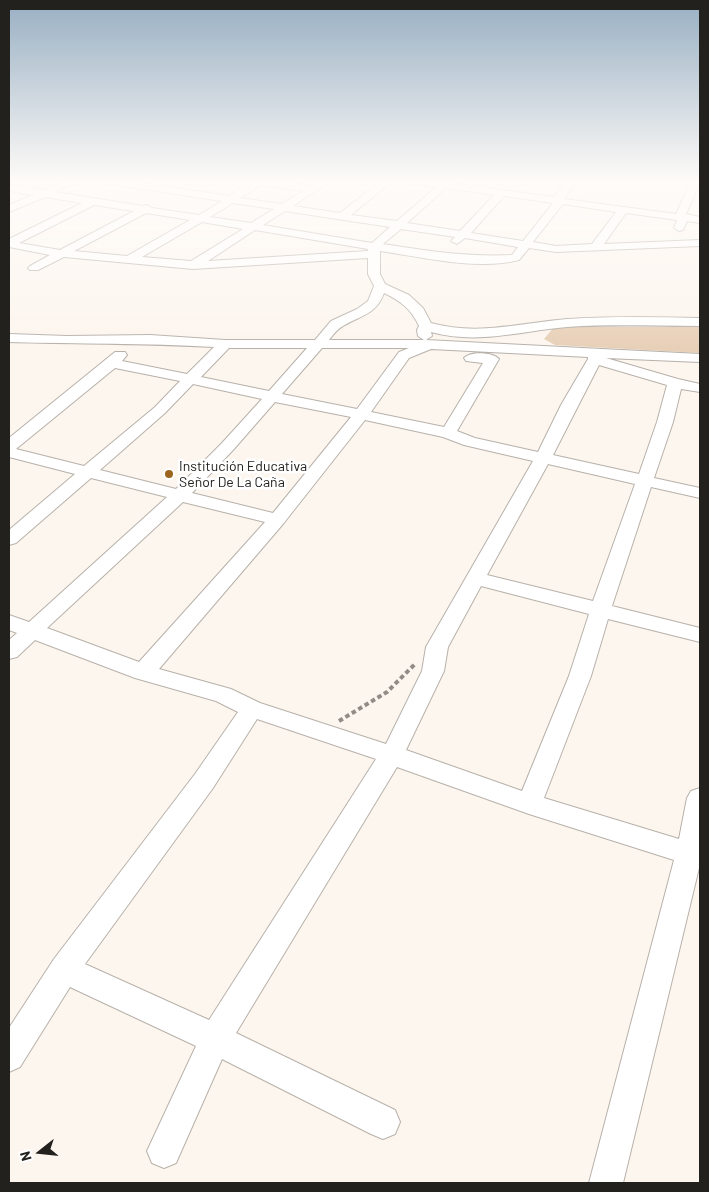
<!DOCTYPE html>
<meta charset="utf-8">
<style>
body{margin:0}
#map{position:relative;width:709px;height:1192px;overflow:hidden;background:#fdf6ef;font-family:Barlow,sans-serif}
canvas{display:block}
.frame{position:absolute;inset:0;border:10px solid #23211e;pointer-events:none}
.north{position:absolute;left:15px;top:1127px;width:50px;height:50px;-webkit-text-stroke:4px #fff;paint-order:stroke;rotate:254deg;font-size:14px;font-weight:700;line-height:20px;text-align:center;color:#23211e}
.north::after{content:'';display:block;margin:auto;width:18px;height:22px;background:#23211e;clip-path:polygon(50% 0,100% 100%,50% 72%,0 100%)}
</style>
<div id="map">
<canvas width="709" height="1192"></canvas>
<div class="frame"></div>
<div class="north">N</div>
</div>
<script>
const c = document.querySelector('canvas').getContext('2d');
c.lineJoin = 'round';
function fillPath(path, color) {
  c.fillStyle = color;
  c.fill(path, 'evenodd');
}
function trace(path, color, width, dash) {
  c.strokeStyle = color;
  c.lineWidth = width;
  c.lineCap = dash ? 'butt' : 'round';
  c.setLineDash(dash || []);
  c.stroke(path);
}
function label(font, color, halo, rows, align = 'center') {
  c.font = font + ' Barlow,sans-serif';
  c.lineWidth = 5;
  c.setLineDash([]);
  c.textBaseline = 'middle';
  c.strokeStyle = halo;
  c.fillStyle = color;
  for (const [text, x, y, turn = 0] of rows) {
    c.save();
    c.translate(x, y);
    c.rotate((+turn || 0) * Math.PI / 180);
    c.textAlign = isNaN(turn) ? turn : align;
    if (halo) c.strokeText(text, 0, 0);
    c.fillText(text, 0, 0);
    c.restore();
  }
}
fillPath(new Path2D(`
 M554,327H700V353L555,345L544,339Z`), '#e8d0b8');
const minor = new Path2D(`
 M65,181H78L55,192L143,206L147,205L152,208L199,215L222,201L111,184L106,181H131L229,196L250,181H277L311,186L318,181H330L293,206L340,213L381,181H392L351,215L397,221L436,187L412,184L407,181H451L450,183L554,197L565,181H575L564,199L676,214L691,181L700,182L686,214L700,217V223L687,221L683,230L679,231L674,228L677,220L626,213L604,244L700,240V246L556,252L529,248L519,260C477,271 422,257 380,251V274L385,284L409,295L423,308L431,323C477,336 521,323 567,319C611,316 656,317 700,318V326C656,326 611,324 567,327C521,331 477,345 431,332L432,336L426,340L700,354V362L606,358L678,379L700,384V392L681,389L673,422L654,478L700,488V498L651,487L612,606L700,628V642L608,619L591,676L544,798L679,839L687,798L691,791L700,788V868H699L623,1183H589L674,860L529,814L397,767L236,1033L395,1110L400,1122L395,1134L383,1139L371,1134L222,1059L176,1163L164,1168L152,1163L147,1151L196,1046L70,987L20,1067L9,1072V1028L54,959L195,774L238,712L216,701L135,678L35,640L17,657L9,659V640L17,633L9,630V615L29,622L167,497L91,478L16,543L9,545V530L75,474L9,457V438L115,352H125L127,355L122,361L187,374L214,347C146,343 77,344 9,342V334L67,336L150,335L225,340H315L331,321L357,309L368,301L374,286L368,274V258L193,269L64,257L38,270H30L28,268L30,266L50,255L9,247V239L82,203L45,197L9,212V205L33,195L9,191V185L43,190ZM261,185L303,191L282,204L240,198ZM446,188L494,195L460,231L407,223ZM504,196L553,203L523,241L471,233ZM233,203L274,209L251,223L210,217ZM563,204L616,212L592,244L556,246L533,242ZM94,205L134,211L60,250L19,243ZM285,211L390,227L372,243L263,225ZM146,213L190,220L127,256L74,251ZM202,222L243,229L191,261L142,257ZM401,229L455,237L451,241L457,244L465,238L518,247L512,255C468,257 427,251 383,244ZM255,230L368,249V251L208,261ZM384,293C401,301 411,309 419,326L417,330L418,336L424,340H329C333,335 337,329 343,326C361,315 376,315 384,293ZM229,348H307L269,391L201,377ZM322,348H409L399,352L357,409L282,394ZM431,349L588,357V359L561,405L538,452L475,438L457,431L499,359C493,352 470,351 464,358L466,361L483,363L444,427L371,412L409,358ZM599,365L667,385L657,422L639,474L553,455ZM115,368L180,381L155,407L84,466L16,449ZM193,384L262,399L222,443L176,489L100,470L165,413ZM275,402L351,417L273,513L192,493L234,449ZM365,420L443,437L464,445L533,461L426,647L422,671L386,744L260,703L231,689L159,669L283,524ZM548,464L635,484L593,601L487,575ZM183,502L265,522L139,662L47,628ZM481,586L589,614L569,676L522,791L406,750L444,671L448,647ZM257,719L376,759L209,1020L85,964L213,788Z`);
trace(minor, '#b7b1aa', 2);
trace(new Path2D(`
 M339,721L387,692L415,664`), '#918c87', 4, [4.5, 3]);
fillPath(minor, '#fff');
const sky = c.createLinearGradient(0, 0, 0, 348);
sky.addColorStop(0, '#98afc3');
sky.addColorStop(0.52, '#fefbf8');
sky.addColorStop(1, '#fefbf800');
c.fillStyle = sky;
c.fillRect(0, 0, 709, 348);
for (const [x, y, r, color] of [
 [169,474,5,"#9b651e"]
]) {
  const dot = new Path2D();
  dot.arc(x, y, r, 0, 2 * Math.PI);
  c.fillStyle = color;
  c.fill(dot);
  trace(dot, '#fff', 2);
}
label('14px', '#23211e', '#fff', [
 ["Institución Educativa",179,466],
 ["Señor De La Caña",179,482]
], 'left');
</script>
